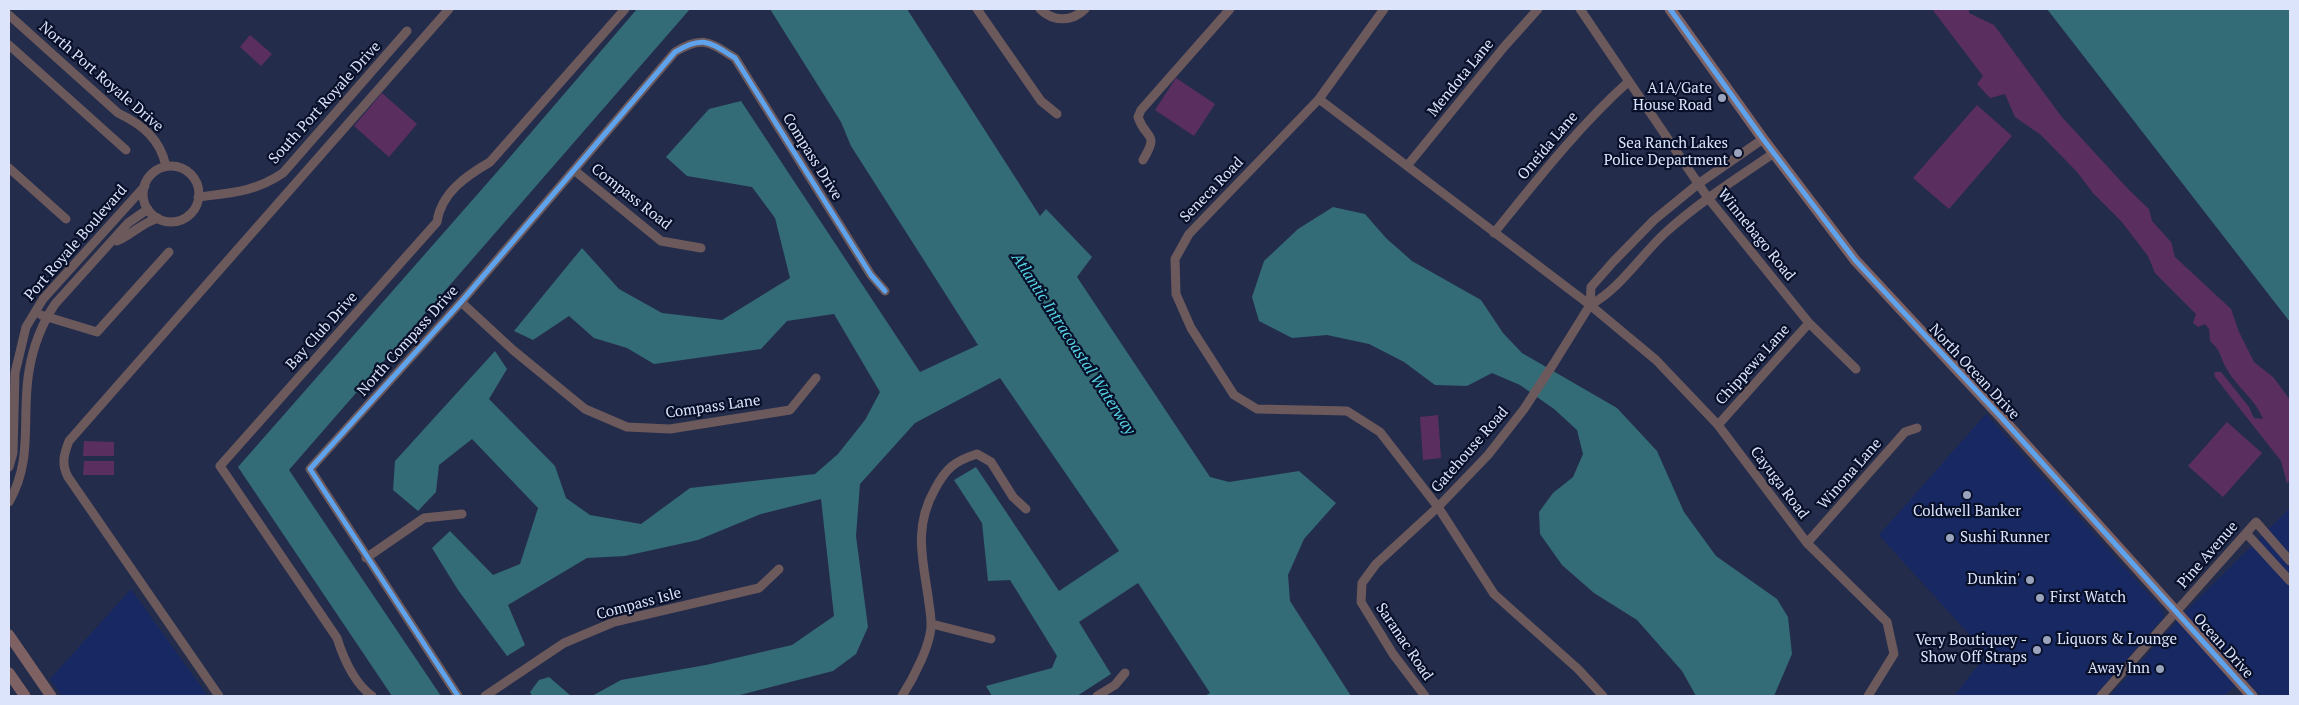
<!DOCTYPE html>
<style>
body{margin:0}
#map{position:relative;width:2299px;height:705px;overflow:hidden;background:#242c4b;font-family:"PT Serif",serif}
canvas{display:block}
.frame{position:absolute;inset:0;border:10px solid #dbe4fa;pointer-events:none}
</style>
<div id="map">
<canvas width="2299" height="705"></canvas>
<div class="frame"></div>
</div>
<script>
const c = document.querySelector('canvas').getContext('2d');
c.lineJoin = 'round';
function fillPath(path, color) {
  c.fillStyle = color;
  c.fill(path, 'evenodd');
}
function trace(path, color, width, dash) {
  c.strokeStyle = color;
  c.lineWidth = width;
  c.lineCap = dash ? 'butt' : 'round';
  c.setLineDash(dash || []);
  c.stroke(path);
}
function label(font, color, halo, rows, align = 'center') {
  c.font = font + ' "PT Serif",serif';
  c.lineWidth = 4.5;
  c.setLineDash([]);
  c.textBaseline = 'middle';
  c.strokeStyle = halo;
  c.fillStyle = color;
  for (const [text, x, y, turn = 0] of rows) {
    c.save();
    c.translate(x, y);
    c.rotate((+turn || 0) * Math.PI / 180);
    c.textAlign = isNaN(turn) ? turn : align;
    if (halo) c.strokeText(text, 0, 0);
    c.fillText(text, 0, 0);
    c.restore();
  }
}
fillPath(new Path2D(`
 M1986,414L2163,610L2164,617L2095,696H1954L1987,654L1879,535Z
 M2290,508V696H2261L2244,678L2224,696H2110L2187,610Z
 M131,589L208,696H62L50,679Z`), '#172863');
fillPath(new Path2D(`
 M1932,9H1969V13L1994,25L2061,116L2129,190L2149,209L2152,221L2171,242L2175,257L2231,309L2239,332L2254,362L2274,378L2290,400V480L2287,483L2281,461L2215,377L2214,372H2221L2249,407L2254,418L2263,419C2256,400 2238,388 2228,371C2219,357 2223,353 2210,341L2209,329L2205,324L2198,327L2193,323L2196,314L2155,273L2148,256L2121,221L2093,193L2077,172L2041,135L2015,117L2005,94L1990,98L1977,84L1983,76Z
 M250,35L272,54L261,66L240,47Z
 M1176,78L1215,104L1194,136L1155,110Z
 M382,93L417,124L389,157L354,126Z
 M1977,105L2012,136L1949,209L1913,178Z
 M1438,415L1441,458L1423,460L1420,417Z
 M2227,422L2262,453L2223,497L2188,466Z
 M84,441L114,442V456H83Z
 M84,461H114V475H83Z`), '#5a2f60');
fillPath(new Path2D(`
 M637,9H690L289,470L441,696H392L238,467L504,164Z
 M770,9H907L1040,216L1046,209L1092,257L1077,277L1210,477L1229,482L1299,471L1336,503L1304,539L1288,575L1290,601L1351,696H1205L1210,693L1138,583L1079,622L1111,674L1077,696H992L986,686L1052,668L1057,656L1010,580L988,581L982,523L954,480L976,467L1059,591L1119,551L1000,378L915,423L860,484L856,536L868,627L856,654L833,671L736,696H592L621,680L706,665L792,645L834,616L821,499L761,514L698,540L625,556L587,558L508,605L525,645L507,656L458,590L432,548L450,531L493,575L520,564L538,508L472,439L439,465L436,492L418,511L393,490L395,461L495,351L507,369L489,399L555,466L566,498L590,515L641,524L690,488L815,474L838,454L865,420L880,392L834,314L787,321L761,349L654,364L627,348L594,338L569,316L533,340L514,331L582,248L619,289L662,313L722,320L790,278L775,218L752,187L687,176L666,157L709,109L741,101L920,372L978,345L851,146L841,122Z
 M2047,9H2290V322Z
 M1333,207L1365,214L1386,238L1412,261L1481,300L1503,333L1522,353L1617,408L1657,451L1684,512L1716,556L1777,599L1788,617L1792,654L1774,696H1696L1682,671L1637,620L1594,593L1562,565L1540,534L1539,512L1553,493L1573,477L1583,454L1577,430L1554,409L1520,385L1492,373L1467,386L1435,385L1404,362L1369,344L1327,335L1292,338L1259,321L1252,297L1264,261L1298,229Z
 M549,677L571,696H532L530,692L539,680Z`), '#336b76');
trace(new Path2D(`
 M977,9L1041,101L1057,114
 M1040,9C1053,22 1072,22 1085,9
 M1384,9L1319,99L1189,234L1175,259L1176,294L1191,328L1234,395L1257,409L1347,411L1380,432L1438,507L1494,594L1578,669L1603,696
 M1580,9L1708,198L1809,323L1856,369
 M9,15L118,113C143,125 160,139 166,166
 M9,45L126,150
 M1319,99L1590,305L1656,360L1718,425L1807,543L1887,622L1894,654L1868,696
 M1143,160C1160,131 1146,141 1138,117L1141,110L1230,9
 M1407,166L1504,47L1538,9
 M143 194a28 28 0 1 1 56 0a28 28 0 1 1-56 0Z
 M9,168L66,219
 M574,170L661,241L701,248
 M198,197C231,193 255,192 283,173L407,31
 M1494,233C1537,180 1578,127 1628,82
 M117,241C133,234 140,224 158,218
 M461,302L513,350L585,409L627,427L670,429L790,410L816,378
 M1590,305C1619,290 1641,255 1665,233C1698,203 1737,178 1774,153
 M41,315L97,332L169,252
 M1718,425L1809,323
 M9,467L13,453L15,373L26,327L43,299L145,186
 M9,502C34,458 21,418 29,371C33,347 41,325 55,304L128,223L148,209
 M2246,533L2290,581
 M1807,543L1905,432L1917,428
 M366,558L424,518L462,514
 M932,624L991,639
 M219,696L68,477C61,464 64,454 69,441L449,9
 M372,696C354,683 344,660 337,638L220,466L437,222C441,193 466,176 490,162L625,9
 M458,696L310,469L461,302L675,52C703,35 709,42 735,58L871,275L885,291
 M485,696L564,643L614,622L759,588L779,569
 M902,696C913,679 932,643 931,623C931,614 929,605 928,596C922,556 914,526 935,489C946,468 955,461 977,454L991,462L1013,497L1026,509
 M1097,696L1115,685L1125,673
 M1425,696L1393,654L1361,602L1362,583L1376,564L1438,507L1488,455L1524,409L1554,363L1590,305L1591,287L1613,262L1654,220L1698,184L1763,139
 M2101,696L2256,522L2290,561`), '#6c595c', 9);
trace(new Path2D(`
 M1670,9L1763,139L1855,260L2000,416L2252,696
 M9,635L51,696
 M9,673L25,696`), '#7d6163', 11);
trace(new Path2D(`
 M1670,9L1763,139L1855,260L2000,416L2252,696
 M458,696L310,469L461,302L675,52C703,35 709,42 735,58L871,275L885,291`), '#60a3ed', 5);
for (const [x, y, r, color] of [
 [1722,98,5,"#9ba4bd"],
 [1738,153,5,"#9ba4bd"],
 [1967,495,5,"#9ba4bd"],
 [1950,538,5,"#9ba4bd"],
 [2030,580,5,"#9ba4bd"],
 [2040,598,5,"#9ba4bd"],
 [2047,640,5,"#9ba4bd"],
 [2037,650,5,"#9ba4bd"],
 [2160,669,5,"#9ba4bd"]
]) {
  const dot = new Path2D();
  dot.arc(x, y, r, 0, 2 * Math.PI);
  c.fillStyle = color;
  c.fill(dot);
  trace(dot, '#081029', 2);
}
label('15px', '#dbe4fa', '#081029', [
 ["North Port Royale Drive",101,77,41],
 ["Mendota Lane",1461,78,-51],
 ["South Port Royale Drive",325,103,-48],
 ["Oneida Lane",1548,146,-50],
 ["Compass Drive",812,157,58],
 ["Seneca Road",1212,190,-46],
 ["Compass Road",631,197,38],
 ["Winnebago Road",1756,235,51],
 ["Port Royale Boulevard",76,243,-49],
 ["Bay Club Drive",322,331,-48],
 ["North Compass Drive",408,341,-48],
 ["Chippewa Lane",1753,365,-48],
 ["North Ocean Drive",1974,372,47],
 ["Compass Lane",713,407,-8],
 ["Gatehouse Road",1470,450,-49],
 ["Winona Lane",1850,474,-49],
 ["Cayuga Road",1779,483,53],
 ["Pine Avenue",2208,555,-49],
 ["Compass Isle",639,604,-15],
 ["Saranac Road",1404,642,56],
 ["Ocean Drive",2223,646,48]
]);
label('15px', '#dbe4fa', '#081029', [
 ["A1A/Gate",1712,89],
 ["House Road",1712,106],
 ["Sea Ranch Lakes",1728,144],
 ["Police Department",1728,161],
 ["Coldwell Banker",1967,512,"center"],
 ["Sushi Runner",1960,538,"left"],
 ["Dunkin'",2020,580],
 ["First Watch",2050,598,"left"],
 ["Liquors & Lounge",2057,640,"left"],
 ["Very Boutiquey -",2027,641],
 ["Show Off Straps",2027,658],
 ["Away Inn",2150,669]
], 'right');
label('italic 16px', '#55d4e5', '#081029', [
 ["Atlantic Intracoastal Waterway",1073,344,57]
]);
</script>
